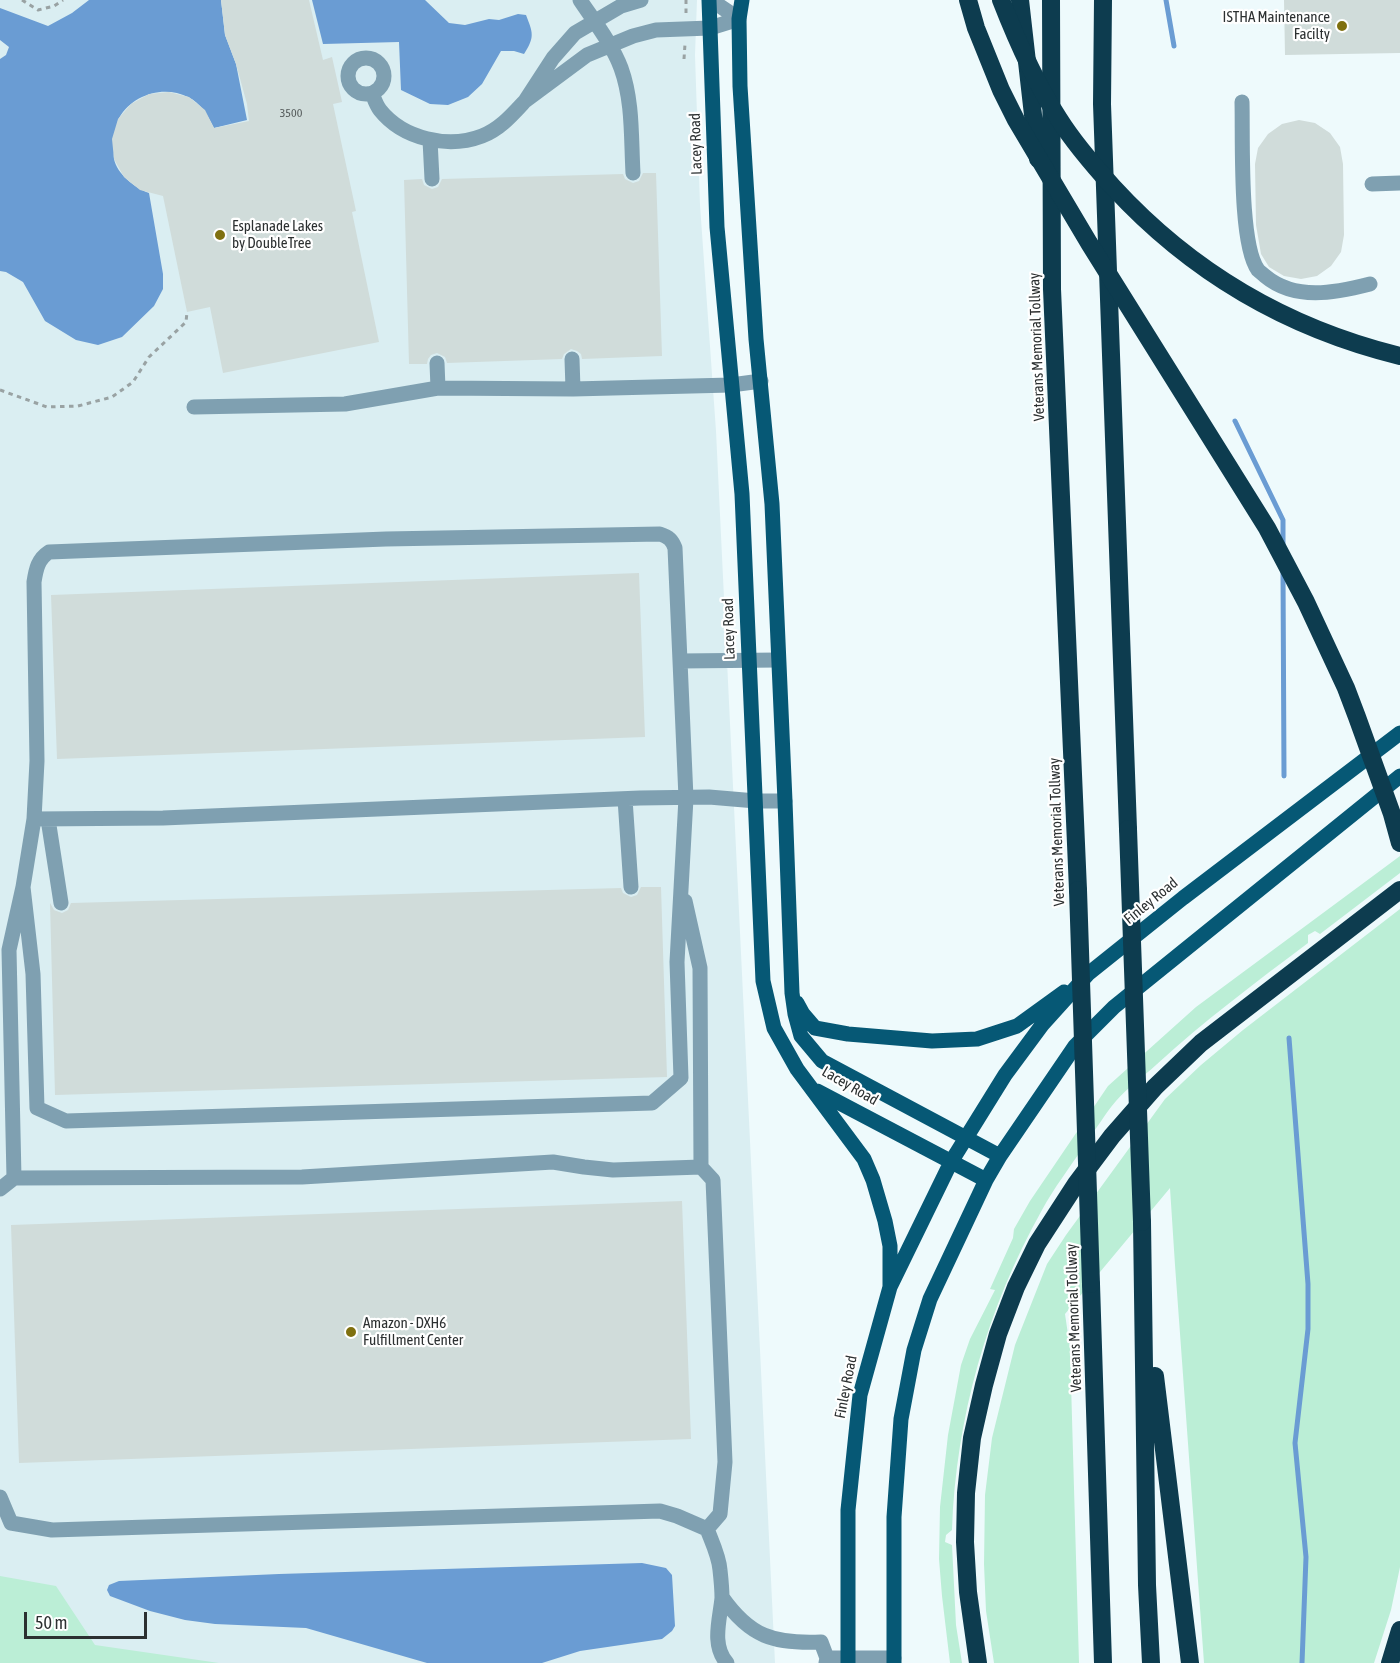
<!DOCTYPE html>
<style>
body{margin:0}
#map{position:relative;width:1400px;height:1663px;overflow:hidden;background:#eefafc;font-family:"Asap Condensed",sans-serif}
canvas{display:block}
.scale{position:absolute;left:24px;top:1612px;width:123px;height:27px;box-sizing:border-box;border:3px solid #2c3031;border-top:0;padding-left:8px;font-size:18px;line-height:21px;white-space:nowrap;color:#2c3031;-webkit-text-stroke:4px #fff;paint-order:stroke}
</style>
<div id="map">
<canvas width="1400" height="1663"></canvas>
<div class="scale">50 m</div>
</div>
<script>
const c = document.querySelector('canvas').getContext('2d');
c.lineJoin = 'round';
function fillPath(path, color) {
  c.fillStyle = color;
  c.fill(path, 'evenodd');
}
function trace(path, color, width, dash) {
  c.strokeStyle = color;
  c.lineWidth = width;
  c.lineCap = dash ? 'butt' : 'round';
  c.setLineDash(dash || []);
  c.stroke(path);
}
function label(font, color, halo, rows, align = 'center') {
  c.font = font + ' "Asap Condensed",sans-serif';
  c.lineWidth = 4.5;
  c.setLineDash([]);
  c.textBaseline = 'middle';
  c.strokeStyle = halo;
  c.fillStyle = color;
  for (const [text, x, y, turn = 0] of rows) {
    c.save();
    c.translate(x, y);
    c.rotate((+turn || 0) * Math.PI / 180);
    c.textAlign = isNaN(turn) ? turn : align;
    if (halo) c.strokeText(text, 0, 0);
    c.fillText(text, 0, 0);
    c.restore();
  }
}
fillPath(new Path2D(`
 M0,0H697L695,55L700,205L716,431L775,1663H0Z`), '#daeef2');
fillPath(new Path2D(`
 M1400,856V873L1320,934L1315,931L1308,935V943C1256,982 1204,1021 1156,1065C1143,1077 1127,1088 1116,1101C1104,1115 1095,1131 1084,1146C1070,1167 1054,1188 1042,1210C987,1308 956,1418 952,1530L946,1535L945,1542L952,1545L956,1625L962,1663H950L942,1596L939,1559L940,1507L948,1435L961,1365L970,1339L995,1290L990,1289L1013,1238L1014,1229L1030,1201L1108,1086L1196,1007Z
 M1400,909V1567L1391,1610L1374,1663H1204L1175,1265L1170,1188L1065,1314L1070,1348L1079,1663H994L986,1611L984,1564L985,1495L992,1438L1015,1345L1047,1264L1066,1235L1165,1099L1201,1065L1243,1030Z
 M0,1576L56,1586L95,1645L219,1663H0Z`), '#bbeed6');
fillPath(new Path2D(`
 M89,0H221L225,35L236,64L247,120L214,128C208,116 201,103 188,97C164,85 133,94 119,118C117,122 117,130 117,136C116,143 113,152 114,159C117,174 135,188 149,193L163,274V289L154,306L122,337L98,345L76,340L45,321L23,282L6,272L0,271V59L6,55L9,47L0,40V8L48,26L72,13Z
 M312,0H425L449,23L465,25L489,19L499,20L518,14L526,15C533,33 535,37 524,54L514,51H501L482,84L468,97L448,105L430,104L401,90L399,42L323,44Z
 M642,1563L666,1568L672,1575L675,1626L672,1631L662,1639L580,1651L542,1663H427L306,1628L215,1624L185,1620L150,1611L110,1596L107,1590L109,1585L119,1581L279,1574Z`), '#6a9cd3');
trace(new Path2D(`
 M1166,0L1174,46
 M1235,421L1283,520V543
 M1283,571L1284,776
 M1289,1038L1308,1284V1329L1295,1443L1306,1557L1302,1663`), '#6a9cd3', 5);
fillPath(new Path2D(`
 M221,0H309L323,60L332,57L342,102L333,104L356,211L352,212L379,342L223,373L210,307L187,312L163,196L140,190L124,177L114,159L112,139L118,119L131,104L149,94L169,92L189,97L205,110L214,128L249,121L247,104L236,64L225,35Z
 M1284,0H1400V53L1285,55Z
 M1299,120L1315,123L1330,133L1340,147L1343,164L1344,235L1341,252L1331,266L1317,276L1301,279L1284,276L1269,267L1261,254L1256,225L1255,164L1258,148L1268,134L1282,124Z
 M643,173H656L662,356L582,359L581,354L577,351L571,349L564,354L562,359L447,363L445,357L437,353L431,355L428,359L427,364H409L404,180L422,179L424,185L432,189L438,187L442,179L623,174L625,179L633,183L639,181Z
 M639,573L645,737L57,759L51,595Z
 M641,887H661L667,1077L55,1095L50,903L54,910L62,913L68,910L71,903L621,888L623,893L631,897L637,895Z
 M682,1201L691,1439L19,1463L11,1225Z`), '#d0dcda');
trace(new Path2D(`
 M22,0L38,10L54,6L63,0
 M686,13V0
 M684,59L685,44
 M0,390L47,407L78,406L112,397L133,382L149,357L186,322L187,312`), '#99a2a3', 3, [4.5, 4.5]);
trace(new Path2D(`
 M580,0C594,21 612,44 621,68C633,101 631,138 633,173
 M641,0L621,6L575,33L553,58L525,101L587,55L633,36L656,30L710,28L739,19
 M711,0L739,19
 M348 76a18 18 0 1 1 36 0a18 18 0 1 1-36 0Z
 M372,93C374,98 376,105 380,110C403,139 448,149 482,136C500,129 512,115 525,101
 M1242,102C1243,138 1239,244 1258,270C1260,272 1263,274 1265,276C1295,301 1335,293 1370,284
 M430,140L432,179
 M1372,184L1400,183
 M572,359L573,389
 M437,363L438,388
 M194,407L345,404L438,388L573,389L731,385L761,381
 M778,660L680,661L675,548C672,540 669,537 660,534L386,539L49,552C38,559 36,569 34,582L37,761L34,819L163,818L640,798L709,797L756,801H785
 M625,799L631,887
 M48,819L61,903
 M23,887L33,974L37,1108L66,1121L652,1103L681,1078L677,962L686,798L680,661
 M685,901L700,968L701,1167
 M14,1178L9,950L23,887L34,819
 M0,1189L14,1178L302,1177L553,1162L584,1167L613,1170L701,1167L713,1180L725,1462L720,1514L707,1529
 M0,1497L11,1523L52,1530L660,1511L677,1516L707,1529C712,1542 719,1556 720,1570C721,1579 722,1589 722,1598C720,1619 711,1645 727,1663
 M722,1597C750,1637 774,1644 821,1642L827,1658L826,1663
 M827,1658H894`), '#7fa0b1', 15);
trace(new Path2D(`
 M709,0L717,227L742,494L763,981L774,1028L797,1069L864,1159L873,1180L885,1221L890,1246V1287
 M742,0L739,19L740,86L756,339L772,504L785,801L792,993L795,1014L801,1036L822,1061L1000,1156
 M797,1003L803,1014L815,1028L848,1034L932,1041L977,1039L1017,1026L1064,992
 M817,1091L986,1180
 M848,1663V1510L860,1395L890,1287L951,1162L1005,1075L1042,1025L1088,974L1183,898L1400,733
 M894,1663V1517L901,1419L914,1350L930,1299L986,1180L1000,1156L1075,1046L1114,1007L1400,776`), '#065875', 15);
trace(new Path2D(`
 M1020,0L1038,159
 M1051,0L1052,289L1078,890
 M1103,0L1102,104L1128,829
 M1142,1222L1147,1585L1151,1663
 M1091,1284L1103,1663
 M1155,1376L1190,1663
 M978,1663L968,1592L965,1542L966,1493L972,1438L984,1385L998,1334L1016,1287L1037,1244L1076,1184L1112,1136L1155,1087L1201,1043L1400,890
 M1390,1663L1400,1630`), '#0d3c4f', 18);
trace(new Path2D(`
 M968,0L976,28L1001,90L1016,120L1089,243L1267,528L1306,602L1346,688L1357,717L1392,814L1400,843
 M1001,0C1017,41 1035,82 1059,119C1074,143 1094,166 1113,187C1192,273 1286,328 1400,356
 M1128,829L1142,1222
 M1078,890L1091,1284`), '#0d3c4f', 18);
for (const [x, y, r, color] of [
 [1342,26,6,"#7f700f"],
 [220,235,6,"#7f700f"],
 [351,1332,6,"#7f700f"]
]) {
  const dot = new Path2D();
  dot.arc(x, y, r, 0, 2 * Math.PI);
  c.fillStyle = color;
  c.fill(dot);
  trace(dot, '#fff', 2);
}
label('12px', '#555b5b', null, [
 ["3500",291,113]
]);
label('15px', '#2c3031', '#fff', [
 ["ISTHA Maintenance",1330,17,"right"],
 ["Facilty",1330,34,"right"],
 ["Esplanade Lakes",232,226],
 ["by DoubleTree",232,243],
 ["Amazon - DXH6",363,1323],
 ["Fulfillment Center",363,1340]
], 'left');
label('15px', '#2c3031', '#fff', [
 ["Lacey Road",696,144,-92],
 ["Veterans Memorial Tollway",1037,347,-92],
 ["Lacey Road",729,629,-92],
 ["Veterans Memorial Tollway",1057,832,-92],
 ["Finley Road",1151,901,-39],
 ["Lacey Road",850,1086,30],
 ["Veterans Memorial Tollway",1074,1318,-92],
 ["Finley Road",846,1387,-79]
]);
</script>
